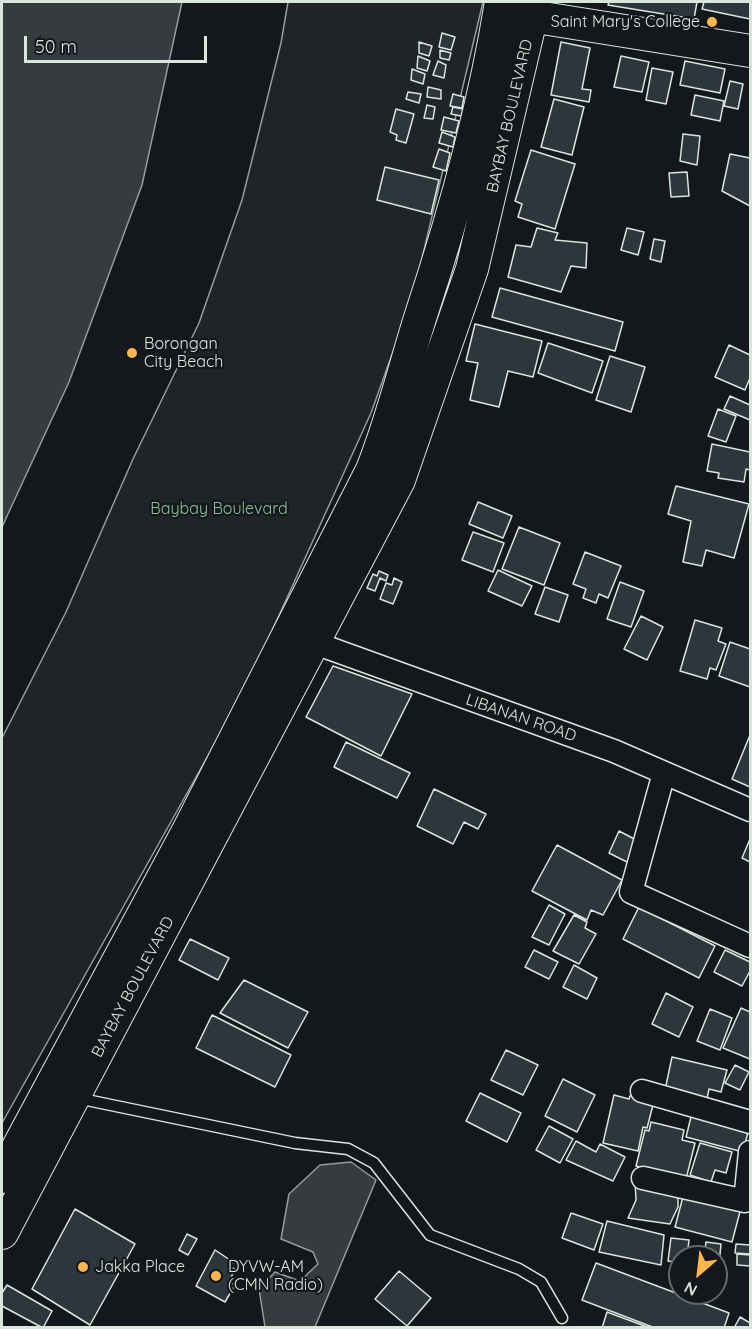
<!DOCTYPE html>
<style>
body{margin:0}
#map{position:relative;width:752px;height:1329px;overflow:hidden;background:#14181c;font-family:Quicksand,sans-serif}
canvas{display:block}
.frame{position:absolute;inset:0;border:3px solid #d8e6dc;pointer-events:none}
.north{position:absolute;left:668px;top:1245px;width:60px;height:60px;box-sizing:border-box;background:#14181c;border:2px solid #626a69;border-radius:50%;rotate:208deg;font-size:16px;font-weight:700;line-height:24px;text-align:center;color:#d8e6dc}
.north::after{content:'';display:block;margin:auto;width:21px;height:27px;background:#ffb74d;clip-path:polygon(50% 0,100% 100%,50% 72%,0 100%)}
.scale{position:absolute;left:24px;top:36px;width:183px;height:27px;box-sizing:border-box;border:3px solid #d8e6dc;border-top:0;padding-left:8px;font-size:18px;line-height:21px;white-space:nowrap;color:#d8e6dc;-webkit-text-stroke:4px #14181c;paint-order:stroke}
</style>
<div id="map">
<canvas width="752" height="1329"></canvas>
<div class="frame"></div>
<div class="north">N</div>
<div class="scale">50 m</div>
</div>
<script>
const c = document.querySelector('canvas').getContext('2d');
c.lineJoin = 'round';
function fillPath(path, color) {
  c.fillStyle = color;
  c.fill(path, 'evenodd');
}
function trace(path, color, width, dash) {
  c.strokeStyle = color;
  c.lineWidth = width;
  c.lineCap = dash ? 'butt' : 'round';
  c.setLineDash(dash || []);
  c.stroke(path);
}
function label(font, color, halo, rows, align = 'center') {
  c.font = font + ' Quicksand,sans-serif';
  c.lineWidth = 4.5;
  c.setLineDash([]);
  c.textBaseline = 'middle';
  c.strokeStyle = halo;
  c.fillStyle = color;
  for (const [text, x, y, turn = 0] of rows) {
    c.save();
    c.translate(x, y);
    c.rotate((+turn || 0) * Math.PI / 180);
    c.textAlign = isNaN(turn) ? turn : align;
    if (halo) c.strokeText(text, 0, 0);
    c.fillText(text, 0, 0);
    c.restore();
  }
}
const green = new Path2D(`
 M288,2H483L413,296L371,413L246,688L2,1123V738L66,612L133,459L199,323L242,200L281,43Z`);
fillPath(green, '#202428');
trace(green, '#939e99', 1.5);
const water = new Path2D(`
 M2,2H182L142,185L69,382L2,527Z
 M351,1162L376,1180L315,1327H265L259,1289L275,1272L300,1281L318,1264L313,1252L281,1239L289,1194L320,1165Z`);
fillPath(water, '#363b3e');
trace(water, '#939e99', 1.5);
const building = new Path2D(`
 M609,2H697L694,19L608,5Z
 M704,2H750V19L702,9Z
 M442,33L455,37L451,50L439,47Z
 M419,42L432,46L429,56L419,53Z
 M561,42L590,48L582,89L591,90L589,102L551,95Z
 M440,50L451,53L449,60L440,58Z
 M418,56L430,61L427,71L417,68Z
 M621,56L649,62L642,92L614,87Z
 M438,61L446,65L444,78L433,75Z
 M685,61L725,69L720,93L680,85Z
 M652,68L673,72L666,104L646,100Z
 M412,69L425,74L423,84L411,80Z
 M730,81L743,84L738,109L724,106Z
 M428,87L441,90V99L427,97Z
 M408,92L421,94L419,103L406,99Z
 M453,94L464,97L462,108L450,106Z
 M695,95L724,101L720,121L691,115Z
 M554,99L584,107L572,155L541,147Z
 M427,105L435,107L433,119L424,118Z
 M453,107L463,109L461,116L451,114Z
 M396,109L414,114L406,143L396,140L397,135L390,132Z
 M444,117L459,121L456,133L441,130Z
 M442,132L455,137L453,147L439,143Z
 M683,134L700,136L697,165L680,161Z
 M439,149L450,153L446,171L433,167Z
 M531,150L575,164L555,229L518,217L522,204L515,201Z
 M730,154L750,158V206L722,191Z
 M385,167L439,180L431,214L377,200Z
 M687,172L689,196L671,197L669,173Z
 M537,228L558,233L555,240L587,243L586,268L571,266L561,292L508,277L516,245L531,247Z
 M627,228L644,232L638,255L621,250Z
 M654,239L665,241L661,262L650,259Z
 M500,288L623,322L615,351L492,317Z
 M475,324L542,341L533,377L508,371L499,407L470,400L478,363L466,361Z
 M548,343L603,361L592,393L538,373Z
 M729,345L750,355V378L745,390L715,377Z
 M610,356L645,367L631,412L596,400Z
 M730,396L750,405V420L724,409Z
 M718,409L736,416L726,442L708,436Z
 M712,444L750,452V470L746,469L744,482L718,478L719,473L707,471Z
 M676,486L749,504L734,558L706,550L702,566L683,562L691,521L668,514Z
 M478,502L512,516L503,538L469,524Z
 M519,527L560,543L544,585L502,569Z
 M473,532L504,543L493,572L462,560Z
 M585,552L621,566L608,598L599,594L596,603L583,598L586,589L573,584Z
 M498,570L532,586L522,606L488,591Z
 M379,571L388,575L386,581L380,578L375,591L367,588L373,574L377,576Z
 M394,578L402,582L393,604L380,599L386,583L392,585Z
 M620,582L644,591L631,627L607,619Z
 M545,587L568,595L559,622L535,614Z
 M641,616L663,627L647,660L624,649Z
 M695,620L722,628L718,641L726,644L716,670L710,668L707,679L680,671Z
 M730,642L750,649V687L719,676Z
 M333,666L412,694L381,756L306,717Z
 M750,735V787L732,779Z
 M346,742L410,773L397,798L334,767Z
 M434,789L486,814L478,829L464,822L453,844L417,826Z
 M619,831L640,842L629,863L609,853Z
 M750,839V862L742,858Z
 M557,845L622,880L603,915L591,910L587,920L532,891Z
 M549,905L565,914L549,945L532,937Z
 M639,907L715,946L699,978L623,939Z
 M574,915L587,922L585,928L596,934L579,964L553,951Z
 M190,939L229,958L218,980L179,960Z
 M534,950L558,962L549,979L525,967Z
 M725,950L750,962V971L742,986L714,972Z
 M574,965L597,978L587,999L563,987Z
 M244,980L308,1012L288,1048L220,1013Z
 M666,993L693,1007L679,1037L652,1024Z
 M741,1008L750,1012V1059L723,1048Z
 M710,1009L732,1018L720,1050L697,1041Z
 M212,1015L291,1055L275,1087L196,1048Z
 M506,1050L538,1065L523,1095L491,1080Z
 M672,1057L727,1070L721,1092L709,1089L706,1104L664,1095Z
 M735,1065L749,1072L740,1090L725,1083Z
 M563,1079L595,1095L577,1132L545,1116Z
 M480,1093L521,1113L507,1142L466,1121Z
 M614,1095L629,1099L630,1096L643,1098L653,1105L647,1128L643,1127L638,1151L603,1143Z
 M692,1113L749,1128L743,1152L686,1137Z
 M651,1122L684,1130L682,1140L695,1143L686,1179L636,1166L645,1130L649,1131Z
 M549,1126L573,1139L560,1163L536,1150Z
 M576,1141L596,1152L600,1144L625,1157L613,1181L566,1160Z
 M700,1143L732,1152L726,1173L715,1170L711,1182L690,1175Z
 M635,1181L678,1191V1207L670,1224L628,1218L636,1200Z
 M685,1189L742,1204L732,1242L675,1227Z
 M75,1209L135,1244L90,1325L32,1289Z
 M571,1213L603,1224L594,1250L562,1238Z
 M607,1221L664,1235L661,1265L599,1252Z
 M187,1234L197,1239L188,1255L179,1250Z
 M671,1238L689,1240L687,1257H680V1263L668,1261Z
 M706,1242L721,1244L719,1265L716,1264V1257H704Z
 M736,1244L750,1245V1254L735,1253Z
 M215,1250L233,1262L230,1267L235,1269L229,1282L235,1285L225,1302L196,1286Z
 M737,1254L750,1255V1281V1266L737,1265Z
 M596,1263L729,1313L724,1328H655L582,1300Z
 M399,1271L431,1298L407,1326L375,1299Z
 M7,1285L52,1311L43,1328L2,1306V1293Z
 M607,1312L650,1328H602Z
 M740,1317L750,1323V1328H734Z`);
fillPath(building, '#2c363c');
trace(building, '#d8e6dc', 1.5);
const lane = new Path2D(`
 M77,1098L295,1143L348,1149L374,1163L430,1235L519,1269L541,1282L562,1318`);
const street = new Path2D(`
 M301,638L614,751L750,810
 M664,773L631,892L750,946
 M642,1091L750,1122
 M643,1178L745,1201L750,1152`);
const secondary = new Path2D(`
 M511,13L750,51
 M2,1177L189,829L372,470C392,420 404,369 420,318C454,215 484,109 501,2
 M2,1233L399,480L472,269L535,2`);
trace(lane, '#d8e6dc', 13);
trace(street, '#d8e6dc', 25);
trace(secondary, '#d8e6dc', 34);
trace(lane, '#14181c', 10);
trace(street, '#14181c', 22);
trace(secondary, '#14181c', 32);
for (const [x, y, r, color] of [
 [712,22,6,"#ffb74d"],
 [132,353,6,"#ffb74d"],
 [83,1267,6,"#ffb74d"],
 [216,1276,6,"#ffb74d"]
]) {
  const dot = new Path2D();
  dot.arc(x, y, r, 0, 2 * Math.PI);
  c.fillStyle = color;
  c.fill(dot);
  trace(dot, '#14181c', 2);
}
label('16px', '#d8e6dc', '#14181c', [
 ["Saint Mary's College",700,22,"right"],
 ["Borongan",144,344],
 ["City Beach",144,362],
 ["Jakka Place",95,1267],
 ["DYVW-AM",228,1267],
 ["(CMN Radio)",228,1285]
], 'left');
label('16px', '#d8e6dc', '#14181c', [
 ["BAYBAY BOULEVARD",510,116,-77],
 ["LIBANAN ROAD",521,718,19],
 ["BAYBAY BOULEVARD",133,987,-62]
]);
label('16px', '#8ac095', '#14181c', [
 ["Baybay Boulevard",219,509]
]);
</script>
